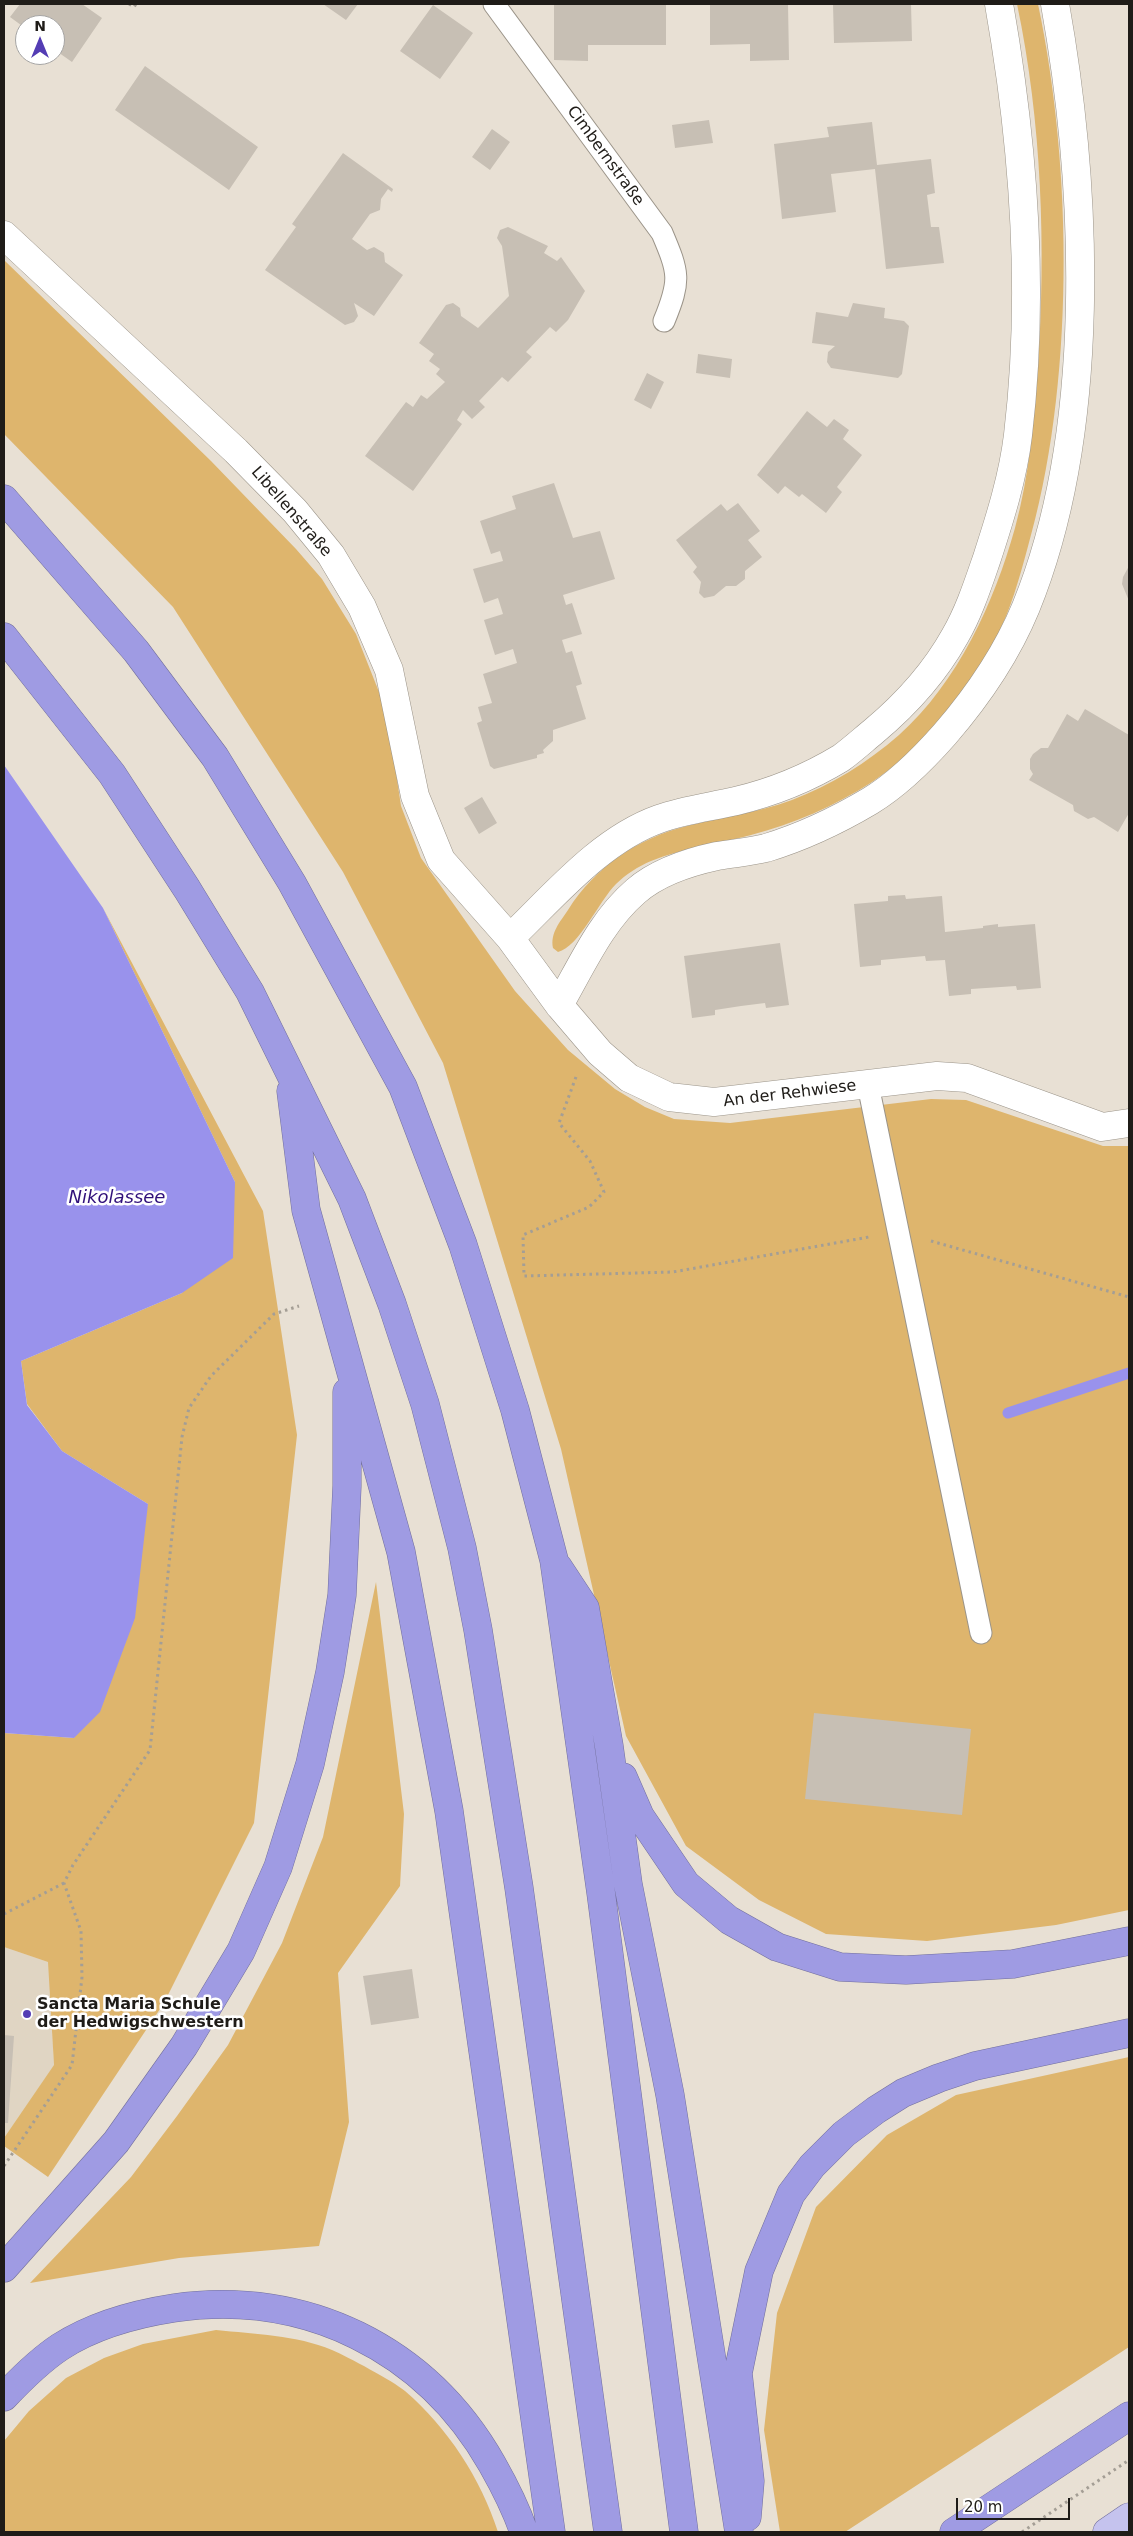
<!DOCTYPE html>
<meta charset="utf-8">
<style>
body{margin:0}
#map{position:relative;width:1133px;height:2536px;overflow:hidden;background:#e8e0d4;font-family:"DejaVu Sans",sans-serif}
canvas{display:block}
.frame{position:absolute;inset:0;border:5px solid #1f1c18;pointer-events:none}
.north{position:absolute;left:15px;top:15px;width:50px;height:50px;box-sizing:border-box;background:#fff;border:1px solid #a5a4a3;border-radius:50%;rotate:0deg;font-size:14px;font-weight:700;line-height:20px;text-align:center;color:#1f1c18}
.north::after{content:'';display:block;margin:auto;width:18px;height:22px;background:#543db4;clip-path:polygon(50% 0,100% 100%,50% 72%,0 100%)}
.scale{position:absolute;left:956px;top:2498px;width:114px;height:22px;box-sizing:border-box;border:2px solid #1f1c18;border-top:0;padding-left:6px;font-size:15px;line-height:18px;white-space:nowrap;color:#1f1c18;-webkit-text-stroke:4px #fff;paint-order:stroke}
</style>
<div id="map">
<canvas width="1133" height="2536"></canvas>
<div class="frame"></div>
<div class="north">N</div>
<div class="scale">20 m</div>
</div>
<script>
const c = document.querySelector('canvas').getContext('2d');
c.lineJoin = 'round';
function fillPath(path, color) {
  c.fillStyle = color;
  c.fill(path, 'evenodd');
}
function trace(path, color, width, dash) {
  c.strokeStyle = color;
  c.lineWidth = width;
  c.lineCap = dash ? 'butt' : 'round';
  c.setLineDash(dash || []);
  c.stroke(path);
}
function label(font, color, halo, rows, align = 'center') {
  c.font = font + ' "DejaVu Sans",sans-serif';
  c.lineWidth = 5;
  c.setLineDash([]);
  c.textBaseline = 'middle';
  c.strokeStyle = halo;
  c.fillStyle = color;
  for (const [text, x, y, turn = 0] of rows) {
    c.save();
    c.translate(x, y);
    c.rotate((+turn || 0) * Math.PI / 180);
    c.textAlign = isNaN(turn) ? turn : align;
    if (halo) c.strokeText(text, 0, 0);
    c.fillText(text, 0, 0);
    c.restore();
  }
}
fillPath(new Path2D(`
 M4,1947L49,1962L54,2066L4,2138Z`), '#e0d5c3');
fillPath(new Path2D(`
 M1017,4H1038C1073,170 1075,387 1027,550C1019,579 1011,609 997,636C969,690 924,748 872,782C835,806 793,824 751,835C717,844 683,848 651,861C639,866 625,875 616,884C599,901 579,947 558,952L553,948C550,933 560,922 568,910C595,867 638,838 687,826C722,817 757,813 792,800C831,785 867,763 899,735C958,682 994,603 1015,528C1029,476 1034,422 1038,368C1046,247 1042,123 1017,4Z
 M4,260L211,461L296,549L322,579L356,634L381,697L389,726L401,806L421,858L515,991L568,1050L615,1089L645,1107L674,1119L730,1123L931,1099L966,1100L1103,1146H1129V1910L1056,1925L927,1941L826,1934L759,1900L686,1846L626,1736L561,1449L443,1063L343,872L173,607L4,434Z
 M103,908L263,1211L297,1435L254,1823L164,2003L48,2177L4,2146V2138L54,2065L48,1962L4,1947V1733L74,1738L148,1504L62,1451L27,1404L21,1361L182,1293L235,1182Z
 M376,1582L404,1814L400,1886L338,1973L349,2122L319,2246L179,2258L30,2283L131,2177L177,2116L228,2045L282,1943L323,1837Z
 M1129,2057V2347L845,2532H780L764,2430L777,2313L816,2207L887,2135L956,2095Z
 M216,2330C255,2334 296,2335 332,2350C348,2357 393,2381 405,2391C448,2428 481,2479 498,2532H4V2441L29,2411L66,2378L104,2358L143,2344Z`), '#deb56d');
fillPath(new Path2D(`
 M4,765L103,908L235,1182L233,1258L182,1293L21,1361L27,1405L62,1451L148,1504L135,1618L100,1712L74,1738L4,1733Z`), '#9992ec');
trace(new Path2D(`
 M1008,1413L1129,1373`), '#9992ec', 11);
fillPath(new Path2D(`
 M20,4H82L102,18L72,62L55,50V25H25V28L10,17Z
 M323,4H358L346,20Z
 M554,4H666V45H588V61L554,60Z
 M710,4H788L789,60L750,61V44L710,45Z
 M833,4H911L912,41L834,43Z
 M433,5L473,33L440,79L400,51Z
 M145,66L258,147L229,190L115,110Z
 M709,120L713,143L675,148L672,125Z
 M872,122L877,165L931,159L935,193L927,195L931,227H939L944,263L886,269L875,169L831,174L836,212L782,219L774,144L829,137L827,127Z
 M492,129L510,142L490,170L472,157Z
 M343,153L393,189L392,192L388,189L381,199L380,210L370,214L352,239L367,250L374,247L384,253L385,262L403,275L374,316L354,303L358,316L354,322L345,325L265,270L296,227L292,224Z
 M508,227L548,246L544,253L557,261L561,257L585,291L568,320L556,332L550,327L526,352L532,357L508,382L502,377L479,401L485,407L472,419L463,410L457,420L462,424L413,491L365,456L406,402L413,407L421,395L427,399L445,382L436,374L440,369L429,361L434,354L419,343L446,305L453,303L460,308L461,316L478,328L509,296L502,246L497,238L500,230Z
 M853,303L885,308L884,318L904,321L909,326L902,374L898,378L831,368L827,362L828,352L835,346L812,343L816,312L848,317Z
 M698,354L732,359L730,378L696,373Z
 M647,373L664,382L651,409L634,400Z
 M807,411L827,427L834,419L849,430L843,439L862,455L837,487L842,492L826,513L802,494L799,497L785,486L778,494L757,475Z
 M554,483L573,538L600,531L615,579L563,595L566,605L572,603L582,634L562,640L566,653L572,651L582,684L576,686L586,719L553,730V741L543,750L544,753L537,755V758L494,769L490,766L477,723L482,721L478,707L492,703L483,674L517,663L513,649L495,655L484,620L503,614L498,598L484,603L473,569L503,561L500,551L491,554L480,521L516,509L512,496Z
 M738,503L760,531L748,540L762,557L745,571V579L736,586H726L714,596L704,598L699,593L701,582L693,572L697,567L676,540L721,504L727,511Z
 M1129,566V601L1122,584L1123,577Z
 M1085,709L1129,735V813L1118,832L1094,817L1088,819L1074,811L1073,805L1029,780L1033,774L1030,769V759L1033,754L1041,748H1048L1067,714L1078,721Z
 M482,797L497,823L479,834L464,808Z
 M905,895L906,899L942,896L945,932L983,928V926L998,924V927L1035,924L1041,988L1017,990L1016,986L971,989V994L949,996L945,960L926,961L925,956L881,960V965L860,967L854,904L888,901V896Z
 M780,943L789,1005L766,1008L765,1003L741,1006L715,1010V1015L692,1018L684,956Z
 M814,1713L971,1729L962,1815L805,1799Z
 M412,1969L419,2018L371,2025L363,1976Z
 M4,2035L14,2036L8,2123H4Z`), '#c7bfb4');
const service = new Path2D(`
 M494,4L662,233C679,273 681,280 664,321
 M868,1085L981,1633`);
const minor = new Path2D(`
 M4,235L236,451L295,511L331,555L362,607L389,670L415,796L441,860L510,938L559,1005L600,1053L629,1078L669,1097L714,1102L937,1076L967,1078L1102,1127L1129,1123
 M510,938C554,896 600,840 659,819C684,810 710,807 736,801C774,792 808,778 841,758C852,750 863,740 874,731C905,705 935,672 955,636C969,612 978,584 987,558C1000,518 1013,477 1018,435C1035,291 1024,146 999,4
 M559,1005C582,965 601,921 636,891C658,872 689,862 717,856C733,853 750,852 766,848C802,837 838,820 870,801C898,784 923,759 945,734C977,697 1007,653 1026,607C1098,430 1088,189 1055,4`);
const primary = new Path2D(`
 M1107,2532L1129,2517`);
const motorway = new Path2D(`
 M4,499L136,651L215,757L292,883L403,1087L463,1245L515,1410L554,1560L601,1893L684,2532
 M4,637L112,774L187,889L250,992L352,1199L392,1304L425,1404L462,1548L478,1630L519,1888L608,2532
 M291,1091L306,1210L401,1552L449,1811L551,2532
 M558,1567L585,1608L609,1746L628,1884L670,2095L739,2532
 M623,1777L640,1816L686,1884L729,1920L777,1947L840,1967L906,1970L1013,1964L1129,1941
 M4,2268L116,2142L184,2046L241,1951L278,1867L310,1764L330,1672L342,1595L347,1486V1392
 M4,2397C21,2379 39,2361 60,2347C94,2325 135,2314 174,2308C305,2289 426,2348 492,2464C504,2485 516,2509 524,2532
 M747,2517L750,2481L738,2373L759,2271L791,2194L812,2166L844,2134L876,2110L903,2093L939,2078L975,2066L1129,2033
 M954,2532L1129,2416`);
trace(service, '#9b9489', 23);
trace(minor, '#9b9489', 29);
trace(primary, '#726f9c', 29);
trace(motorway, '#726f9c', 29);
trace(new Path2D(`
 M129,4L134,7L136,4
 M576,1077L559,1123L590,1161L604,1192L589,1207L523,1235L524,1276L673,1272L869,1237
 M931,1241L1129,1297
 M4,1914L64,1883
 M4,2166L72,2065L82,1977L81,1931L64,1883L73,1865L150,1750L182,1437L189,1408L211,1376L274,1314L299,1306
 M1022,2532L1129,2460`), '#a49e95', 3, [2.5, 4]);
trace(service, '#fff', 21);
trace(minor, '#fff', 28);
trace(primary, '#c5c3ee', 28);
trace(motorway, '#9f9be3', 28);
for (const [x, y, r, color] of [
 [27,2014,5,"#543db4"]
]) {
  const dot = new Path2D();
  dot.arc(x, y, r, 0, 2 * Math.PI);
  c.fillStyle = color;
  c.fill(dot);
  trace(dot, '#fff', 2);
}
label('16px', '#1f1c18', '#fff', [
 ["Cimbernstraße",605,156,54],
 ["Libellenstraße",291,512,49],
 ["An der Rehwiese",790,1094,-7]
]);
label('bold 16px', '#1f1c18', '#fff', [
 ["Sancta Maria Schule",37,2005],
 ["der Hedwigschwestern",37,2023]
], 'left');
label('italic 18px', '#30107a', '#fff', [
 ["Nikolassee",117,1198]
]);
</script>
